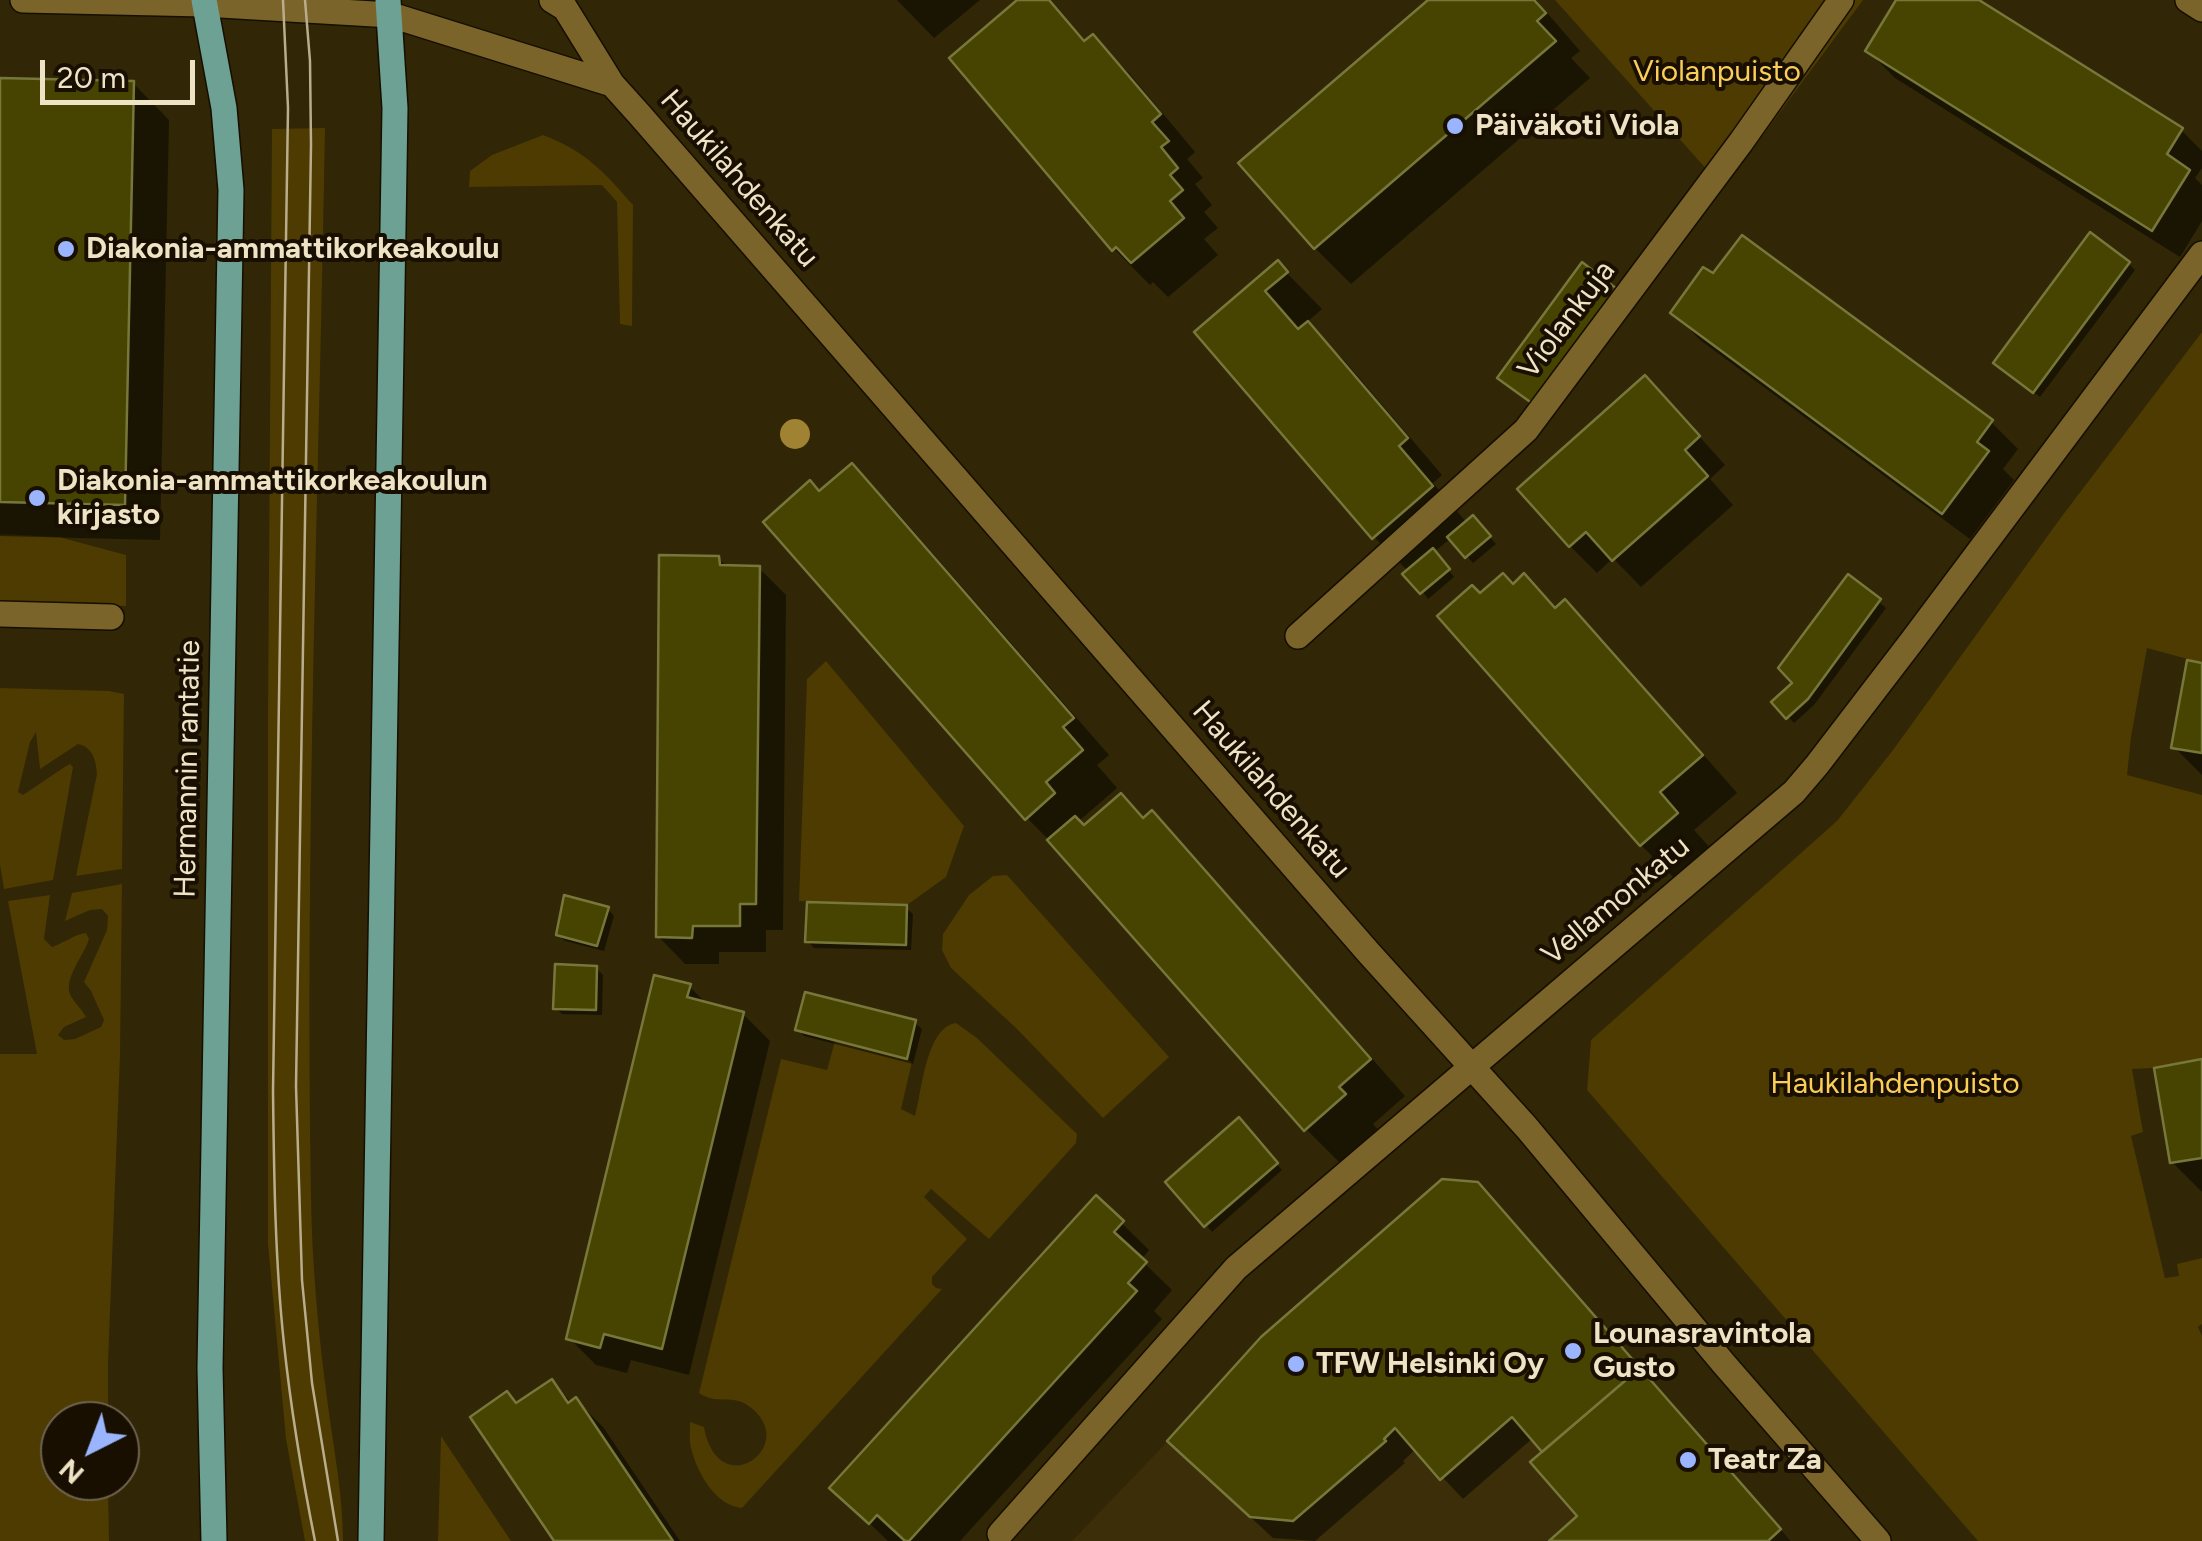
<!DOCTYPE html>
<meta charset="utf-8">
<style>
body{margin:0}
#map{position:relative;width:2202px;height:1541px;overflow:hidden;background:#312606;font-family:Figtree,sans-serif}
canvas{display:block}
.north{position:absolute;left:40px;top:1401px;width:100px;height:100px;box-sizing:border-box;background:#180f00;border:2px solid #6e644f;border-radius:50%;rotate:222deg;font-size:28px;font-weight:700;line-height:40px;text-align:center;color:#efe3c5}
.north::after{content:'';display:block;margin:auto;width:35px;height:45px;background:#9ab5fd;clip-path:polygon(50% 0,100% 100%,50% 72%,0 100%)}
.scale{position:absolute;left:40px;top:60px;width:155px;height:45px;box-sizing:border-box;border:5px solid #efe3c5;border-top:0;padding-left:12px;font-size:30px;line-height:35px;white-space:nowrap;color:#efe3c5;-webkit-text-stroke:8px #180f00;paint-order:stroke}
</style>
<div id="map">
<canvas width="2202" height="1541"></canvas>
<div class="north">N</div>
<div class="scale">20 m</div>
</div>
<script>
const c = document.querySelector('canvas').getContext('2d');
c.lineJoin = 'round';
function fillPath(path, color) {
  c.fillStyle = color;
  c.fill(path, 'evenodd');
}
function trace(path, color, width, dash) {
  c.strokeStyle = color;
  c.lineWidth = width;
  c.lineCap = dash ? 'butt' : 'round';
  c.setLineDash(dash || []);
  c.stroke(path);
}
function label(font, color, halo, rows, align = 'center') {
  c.font = font + ' Figtree,sans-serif';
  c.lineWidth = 8;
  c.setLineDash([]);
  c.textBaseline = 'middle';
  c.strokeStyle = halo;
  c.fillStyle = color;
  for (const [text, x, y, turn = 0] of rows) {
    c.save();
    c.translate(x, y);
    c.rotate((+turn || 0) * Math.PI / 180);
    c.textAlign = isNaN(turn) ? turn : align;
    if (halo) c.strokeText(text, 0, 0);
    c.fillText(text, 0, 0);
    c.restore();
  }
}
fillPath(new Path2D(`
 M1442,1179L1478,1182L1792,1541H1072L1167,1442L1261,1337Z`), '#3b2e09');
fillPath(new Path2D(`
 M1555,0H1863L1726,185L1709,172Z
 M325,128C319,483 305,839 311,1195C312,1263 318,1331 327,1398C333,1446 343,1493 343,1541H305L286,1439L268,1244V715L272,129Z
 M543,135C587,152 603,171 633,205L632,326L620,324L617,202L602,185L469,187L470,171L492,155Z
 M2202,332V663L2147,648L2131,737L2127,775L2202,795V1059L2154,1068L2132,1069L2143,1132L2131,1136L2165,1278L2179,1276L2177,1264L2202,1258V1324L2198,1327L2202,1336V1541H1978L1587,1090L1591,1040L1837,821L1893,750L2062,516Z
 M0,534L59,537L126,555V606L0,603Z
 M826,661L964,826L946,877L907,905L799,901L807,679Z
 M0,688L109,691L124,694L122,869L76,876L97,774C96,761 93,747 78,744L40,769L36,732L30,742L18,792L23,795L63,768L70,764L73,767L53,880L4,889L0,865Z
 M1007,875L1169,1057L1103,1118L1016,1028L951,968L942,950L943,934L969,895L993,876Z
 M122,884L120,1056L108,1363V1421H60V1481H108L109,1541H0V1054H37L8,901L50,895L44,939L52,947C64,943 75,934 86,933L89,939C84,956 62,980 71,996C75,1004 82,1009 86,1017L64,1027L58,1035L64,1040L75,1039L101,1027L104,1020L91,991L84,982L107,930L108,916L102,909L90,910L65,921L72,893Z
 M956,1023L977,1038L1077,1134L1076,1143L989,1239L931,1189L924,1197L967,1239L932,1277V1284L936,1288L942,1289L742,1508C715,1506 697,1472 691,1448C689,1440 690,1430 690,1422L704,1427C718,1505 801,1446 750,1407C733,1393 718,1406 699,1393L781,1059L827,1070L835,1041L907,1059L912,1062L901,1109L915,1116C922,1091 926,1027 956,1023Z
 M441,1436L511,1541H438Z`), '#4d3b02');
fillPath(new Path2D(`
 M897,0H980L934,38Z
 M1021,0H1048L1087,42L1093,37L1129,73L1195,152L1187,159L1203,178L1195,184L1212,205L1204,212L1218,228L1204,239L1218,255L1168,297L1153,282L1150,285L1114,249Z
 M1431,0H1536L1580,51L1571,58L1590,78L1351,284L1315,248Z
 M1899,0H1974L2181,130L2202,151V168L2195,178L2202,185V221L2180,257L1895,78L1868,51Z
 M0,81L133,83L169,120L160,540L0,536Z
 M1278,264L1322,309L1306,323L1344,360L1442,475L1433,483L1467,523L1473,518L1496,544L1473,563L1451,538L1434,552L1454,577L1428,599L1409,572L1374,537L1198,332Z
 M2129,264L2135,270L2040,397L2002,369Z
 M1673,312L1991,422L2018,449L2003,469L2014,480L1970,539L1700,340Z
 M1672,406L1725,465L1710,479L1733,505L1641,587L1613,558L1597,573L1570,546Z
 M852,466L888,502L1109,755L1097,765L1117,788L1080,820L1086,826L1144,820L1152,814L1188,850L1405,1096L1373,1124L1380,1132L1342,1165L1306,1129L1063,854L1027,818L820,494Z
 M718,558L728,568H759L786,595L783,930H766V952H719V964H685L658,936Z
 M1524,577L1557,610L1565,602L1601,638L1737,793L1694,830L1712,850L1677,881L1641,845L1480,596L1513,587Z
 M1848,577L1886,608L1814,705L1794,723L1775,702L1796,683Z
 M2202,665V775L2174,747Z
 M906,908L913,914L911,950L814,948L808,941Z
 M608,909L614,916L604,951L565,941L558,935Z
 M596,968L603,975L602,1015L562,1014L556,1008Z
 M689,986L708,1005L743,1014L770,1041L689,1375L631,1360L627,1373L596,1365L569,1338Z
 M915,1023L922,1029L913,1064L804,1036L797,1029Z
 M2202,1062V1192L2172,1162Z
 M1245,1127L1282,1170L1212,1232L1206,1225Z
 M1097,1199L1149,1250L1141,1260L1172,1290L1154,1311L1162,1319L960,1541H888L860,1514Z
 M1499,1206L1791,1541H1553L1581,1516L1546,1452L1533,1438L1463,1499L1416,1449L1403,1461L1405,1463L1315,1541L1273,1538L1191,1462Z
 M552,1382L572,1403L576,1400L603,1427L680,1541H557L518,1405Z`), '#0007');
const building = new Path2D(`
 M1017,0H1049L1084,41L1093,34L1161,114L1152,122L1169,141L1161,147L1178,168L1170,175L1183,190L1170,201L1184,218L1131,263L1116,247L1112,251L949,58Z
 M1428,0H1534L1546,13L1537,21L1556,41L1314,249L1238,163Z
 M1896,0H1979L2183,128L2167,154L2190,170L2152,231L1865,51Z
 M0,78L134,81L125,505L0,502Z
 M2090,232L2130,262L2033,393L1993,363Z
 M1742,235L1993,420L1977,442L1989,451L1942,514L1670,313L1703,267L1713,273Z
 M1278,260L1288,272L1265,291L1298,329L1308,321L1408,438L1399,446L1433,486L1372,539L1194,332Z
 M1582,262L1617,289L1533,404L1497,378Z
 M1645,375L1700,436L1685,450L1708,476L1612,561L1586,532L1569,547L1517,489Z
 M852,463L1074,718L1063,727L1083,750L1046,782L1055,793L1025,820L763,522L810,480L819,491Z
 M1473,515L1491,536L1465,558L1447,537Z
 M1433,548L1450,569L1420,594L1402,574Z
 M659,555L719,556L720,565L760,566L756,904H740V926H693L692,938L656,937Z
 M1503,573L1513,584L1524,573L1555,608L1565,599L1703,755L1660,792L1678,813L1640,846L1437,616L1472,585L1480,593Z
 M1848,574L1881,599L1808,699L1786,719L1771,702L1792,683L1778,668Z
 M2187,660L2202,663V753L2171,748Z
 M1121,793L1143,818L1152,810L1371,1059L1339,1087L1346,1094L1304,1131L1047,840L1075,816L1084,825Z
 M564,895L609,907L597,946L556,935Z
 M807,902L907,905L906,945L805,942Z
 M555,964L597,966L596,1010L553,1009Z
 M654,975L691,984L687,997L744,1012L662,1349L604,1334L600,1348L566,1339Z
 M805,992L916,1020L907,1059L795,1030Z
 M2202,1059V1158L2170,1163L2154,1068Z
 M1239,1117L1278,1163L1204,1227L1165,1182Z
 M1442,1179L1478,1182L1640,1368L1542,1452L1512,1417L1440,1480L1395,1428L1384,1439L1386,1441L1293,1521L1250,1517L1167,1441L1261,1337Z
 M1096,1195L1124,1221L1114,1232L1147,1262L1128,1283L1137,1291L909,1541H905L877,1515L869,1524L829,1488Z
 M1640,1368L1781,1529L1768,1541H1549L1577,1516L1530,1462Z
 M552,1379L568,1403L576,1397L673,1541H554L470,1417L507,1391L516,1403Z`);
fillPath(building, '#464400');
trace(building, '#78773b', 2.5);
const minor = new Path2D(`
 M23,0L204,4L391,15L612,84
 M552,0L565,8L612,84L639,114L1368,952L1527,1128L1724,1364L1878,1541
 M2188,0L2202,9
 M0,614L111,617
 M1298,636L1526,430L1741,142L1841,0
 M1000,1534L1236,1268L1794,792L1817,765L1912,641L2202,254`);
const major = new Path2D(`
 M204,0L224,108L231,190L210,1368L214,1541
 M371,1541L395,108L388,0`);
trace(minor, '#160f01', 28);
trace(major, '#160f01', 28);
trace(minor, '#7a642a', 25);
trace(major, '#6ca194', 25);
trace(new Path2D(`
 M283,0L288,108L273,1091C274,1175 275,1260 284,1344C291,1410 302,1476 315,1541
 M305,0L310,61L311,145L296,1086L302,1280L312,1383L338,1541`), '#b9ad8e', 2.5);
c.fillStyle = '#a08233';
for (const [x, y] of [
 [795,434]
]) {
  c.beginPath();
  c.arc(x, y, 15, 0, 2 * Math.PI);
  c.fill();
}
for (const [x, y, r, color] of [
 [1455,126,10,"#9ab5fd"],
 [66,249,10,"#9ab5fd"],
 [37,498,10,"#9ab5fd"],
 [1573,1351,10,"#9ab5fd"],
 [1296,1364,10,"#9ab5fd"],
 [1688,1460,10,"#9ab5fd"]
]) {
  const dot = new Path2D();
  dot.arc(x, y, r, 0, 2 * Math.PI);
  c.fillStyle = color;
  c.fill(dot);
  trace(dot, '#180f00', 4);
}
label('30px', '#face58', '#180f00', [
 ["Violanpuisto",1717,72],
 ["Haukilahdenpuisto",1895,1084]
]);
label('bold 30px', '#efe3c5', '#180f00', [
 ["Päiväkoti Viola",1475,126],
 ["Diakonia-ammattikorkeakoulu",86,249],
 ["Diakonia-ammattikorkeakoulun",57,481],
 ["kirjasto",57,515],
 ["Lounasravintola",1593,1334],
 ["Gusto",1593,1368],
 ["TFW Helsinki Oy",1316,1364],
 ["Teatr Za",1708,1460]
], 'left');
label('30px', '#efe3c5', '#180f00', [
 ["Haukilahdenkatu",739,179,49],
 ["Violankuja",1567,320,-53],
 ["Hermannin rantatie",188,769,-89],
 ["Haukilahdenkatu",1271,790,49],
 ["Vellamonkatu",1616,901,-40]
]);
</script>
